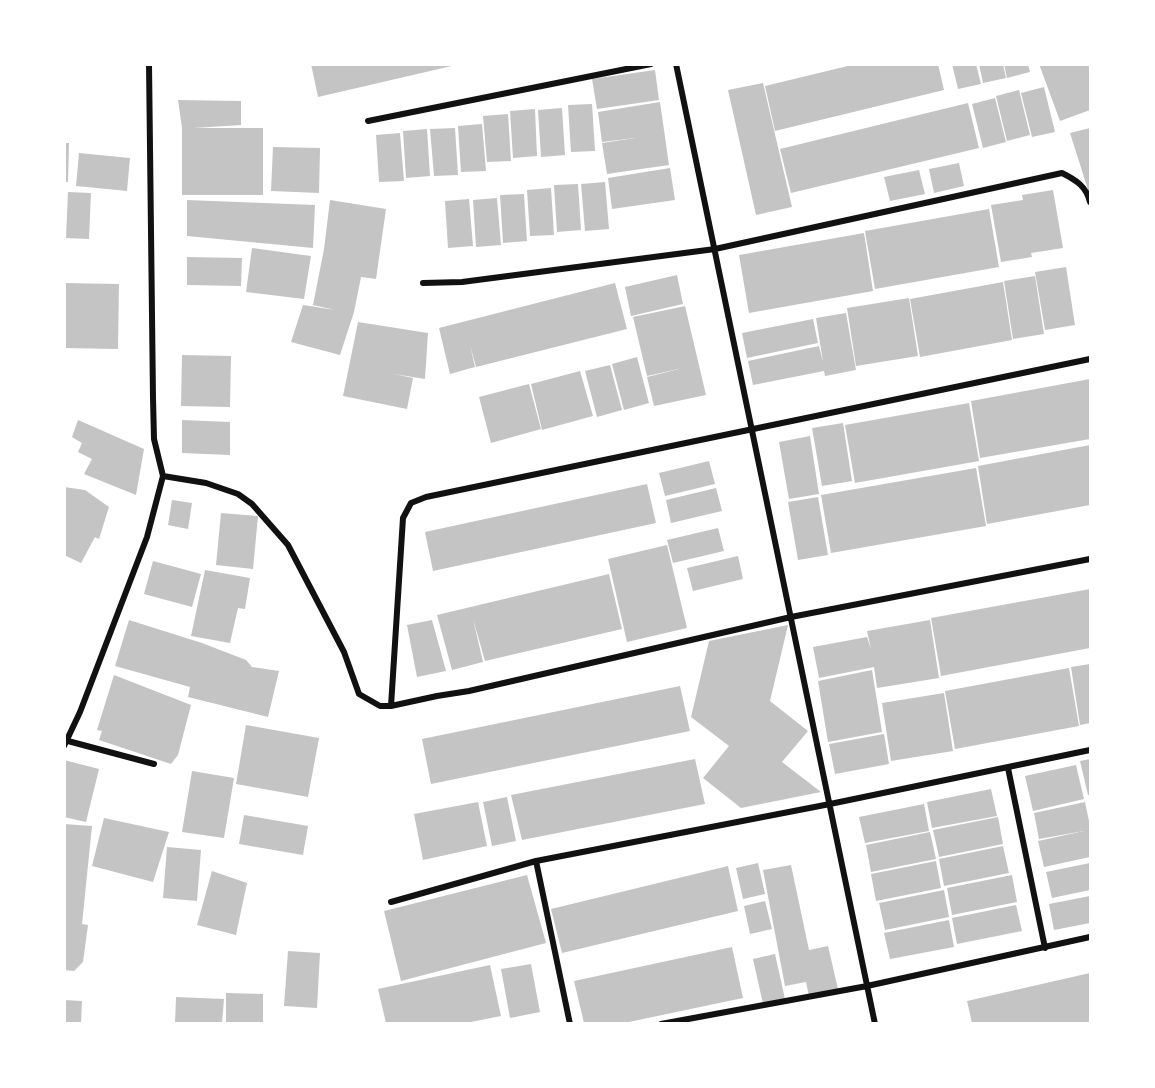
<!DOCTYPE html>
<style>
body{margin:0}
#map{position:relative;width:1155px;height:1088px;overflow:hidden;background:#fff;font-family:Rubik,sans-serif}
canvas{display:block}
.frame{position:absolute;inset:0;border:66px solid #fff;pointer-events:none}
</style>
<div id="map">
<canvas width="1155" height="1088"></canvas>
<div class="frame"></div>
</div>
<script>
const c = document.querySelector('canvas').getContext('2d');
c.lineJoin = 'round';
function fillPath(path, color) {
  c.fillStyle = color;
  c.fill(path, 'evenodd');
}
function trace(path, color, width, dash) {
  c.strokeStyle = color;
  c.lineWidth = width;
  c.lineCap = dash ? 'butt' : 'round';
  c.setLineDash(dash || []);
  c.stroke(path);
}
fillPath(new Path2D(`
 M311,64H456V65L318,97Z
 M856,64H938L944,90L775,131L765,86Z
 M952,64H976L981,84L958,89Z
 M979,64H1003L1006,78L983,83Z
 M1004,64H1028L1030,72L1007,78Z
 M1039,64H1089L1090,110L1060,121Z
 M655,70L659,100L597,109L592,79Z
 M763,83L792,207L756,215L728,90Z
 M1044,87L1055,132L1032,137L1021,93Z
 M1019,90L1030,135L1007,141L996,96Z
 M995,98L1006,142L983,148L972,104Z
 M178,100L241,101V125L194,128H263V195H182V128Z
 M660,102L669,165L607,174L602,143L635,138L602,142L598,112Z
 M968,103L979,148L791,193L780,149Z
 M592,104L595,151L571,152L568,105Z
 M562,108L565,155L541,157L538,110Z
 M535,109L537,156L513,158L510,111Z
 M508,114L511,161L487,162L483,116Z
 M482,124L486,171L461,172L458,126Z
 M455,128L458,175L434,176L430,129Z
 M1090,128V196L1070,133Z
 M427,129L430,176L406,178L403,131Z
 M400,133L404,181L379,182L376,135Z
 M64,143H69L68,182H64Z
 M273,147L320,148L319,193L271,191Z
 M79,153L130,158L127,191L76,186Z
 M959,163L964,186L934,193L929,169Z
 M670,168L675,200L612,209L608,178Z
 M919,170L925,194L890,201L884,177Z
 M605,182L609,229L585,231L581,184Z
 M578,184L581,230L557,232L554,185Z
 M551,188L554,235L530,236L527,190Z
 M1053,190L1063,248L1031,253L1032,257L1001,262L991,205L1023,200L1022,195Z
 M68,192L91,193L89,239L66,238Z
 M524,194L527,241L503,243L500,195Z
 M497,198L501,245L476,247L473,200Z
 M469,199L473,246L448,248L445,201Z
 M187,200L315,205L313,248L187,236Z
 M330,200L386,209L376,279L361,277L354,312L340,355L291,342L303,305L335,310L313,305L324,249Z
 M989,209L999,267L875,289L865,231Z
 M864,233L873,291L749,313L739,255Z
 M252,248L311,256L304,299L246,292Z
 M187,257L242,258L241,286L187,285Z
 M1066,267L1075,325L1045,330L1035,272Z
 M677,275L683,304L631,316L625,287Z
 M1035,276L1044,334L1013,339L1004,281Z
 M1003,282L1012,340L920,357L910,299Z
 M64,283L119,284L118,349L64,348Z
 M615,283L627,329L476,367L470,345L475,367L450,374L439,328Z
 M909,298L918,356L856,366L847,308Z
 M685,306L706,395L654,406L647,377L683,368L647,376L633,317Z
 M846,313L856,370L825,376L824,371L753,385L748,361L819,346L823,362L816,318Z
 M813,319L818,343L747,358L742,333Z
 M358,322L428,333L425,379L394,374L413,378L407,409L343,396Z
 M182,355L231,356L230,407L181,406Z
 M637,357L649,403L624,410L612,364Z
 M610,365L622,410L597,417L585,371Z
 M580,371L593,416L542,430L531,384Z
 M1090,379V439L980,458L971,401Z
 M529,384L541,429L491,443L479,397Z
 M969,403L979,461L855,483L845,425Z
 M78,420L144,449L136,495L84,474L92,459L78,452L82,443L72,437Z
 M182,420L230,422V455L182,453Z
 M843,423L852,481L822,486L812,428Z
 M810,436L819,494L789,499L779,442Z
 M1090,445V505L987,524L978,466Z
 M709,461L715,484L665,496L659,473Z
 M976,468L986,526L831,553L821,495Z
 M647,484L656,523L433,571L425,532Z
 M64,487L85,490L109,507L99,539L95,537L81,563L64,555Z
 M716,488L722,511L671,523L666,500Z
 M818,497L828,555L798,560L788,502Z
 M172,500L192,503L188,529L168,525Z
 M221,513L258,516L253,569L216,565Z
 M718,528L724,551L673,563L667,540Z
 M667,545L687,628L627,642L608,559Z
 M738,556L743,579L693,591L687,568Z
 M153,561L201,574L192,607L144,594Z
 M205,570L250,578L245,609L238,608L230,643L191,636Z
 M609,574L622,629L485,661L473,619L483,662L452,670L437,615Z
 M1090,589V648L941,676L931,618Z
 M129,620L202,643L246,660L252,667L279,671L268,717L188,697L190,687L115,666Z
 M432,620L446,671L417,677L407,625Z
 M930,620L939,678L877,688L874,667L819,678L813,647L867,637L871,649L867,631Z
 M788,625L770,701L808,731L782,762L821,792L741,808L703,778L729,746L691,717L709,641Z
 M1090,664V723L1080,725L1071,667Z
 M1069,668L1079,726L955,749L945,691Z
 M872,670L882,732L828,742L818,681Z
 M114,675L191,705L178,755L171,764L99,740L102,731L97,730Z
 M680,686L690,731L431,784L422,739Z
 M944,693L953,751L891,761L882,703Z
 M246,725L319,738L308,797L236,784Z
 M884,734L889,764L835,774L829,744Z
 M695,759L705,804L522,840L511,795Z
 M1090,759V795H1088L1080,761Z
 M64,760L99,769L86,822L64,817Z
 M1076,765L1084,799L1033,811L1025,776Z
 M192,771L234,778L224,838L182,832Z
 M991,789L997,816L932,828L927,802Z
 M507,797L516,841L492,846L483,802Z
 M478,802L487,846L423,860L414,814Z
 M1085,802L1090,826V857L1044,867L1038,841L1084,831L1039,839L1034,813Z
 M924,804L929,831L865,843L859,817Z
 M244,815L308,826L303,855L239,844Z
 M998,817L1003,844L939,857L933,830Z
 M104,818L169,832L153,882L92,866Z
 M64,824L92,826L82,924L88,925L83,962L74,971L64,970Z
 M930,832L936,859L871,872L866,845Z
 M1003,846L1009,873L944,886L939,859Z
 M167,847L201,850L197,901L163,898Z
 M936,861L941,888L876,901L871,874Z
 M758,863L765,894L743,899L736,868Z
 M1090,863V890L1052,898L1046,872Z
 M791,865L809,950L828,946L838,989L809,996L806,982L785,986L763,870Z
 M728,866L738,911L562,953L551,909Z
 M212,871L247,883L236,935L197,925Z
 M527,875L546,943L401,981L384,911Z
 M1012,875L1017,902L952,915L947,888Z
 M944,890L949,917L885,930L879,903Z
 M1090,896V923L1054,930L1049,904Z
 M765,901L772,929L750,934L744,906Z
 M1016,905L1022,931L957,944L952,918Z
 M949,920L954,947L890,959L884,933Z
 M732,947L743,998L624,1023H584L574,981Z
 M288,951L320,953L317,1008L284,1006Z
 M775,954L785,999L763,1004L753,959Z
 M531,964L540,1012L510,1018L501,969Z
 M490,965L501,1016L466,1023H386L378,989Z
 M1090,973V1023H972L967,1001Z
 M226,993L263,994V1023H226Z
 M176,997L224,999L222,1023H175Z
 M64,1000L82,1001L81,1023H64Z`), '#c4c4c4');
trace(new Path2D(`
 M676,64L875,1024
 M368,121L651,64
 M423,283L462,282L715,249L1062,173C1076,180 1086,186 1090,202
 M163,476L206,483L238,494L252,504L288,545L344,652L359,694L380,706H391L437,696L469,691L791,617L1090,559
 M391,706L403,518L411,503L426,497L1090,359
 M68,741L154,764
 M64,746L80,712L147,537L163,476L154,439L153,398L149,64
 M1008,768L1045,948
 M536,861L570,1024
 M391,902L536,861L830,804L1090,750
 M661,1024L867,986L1090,937`), '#111', 6);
</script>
